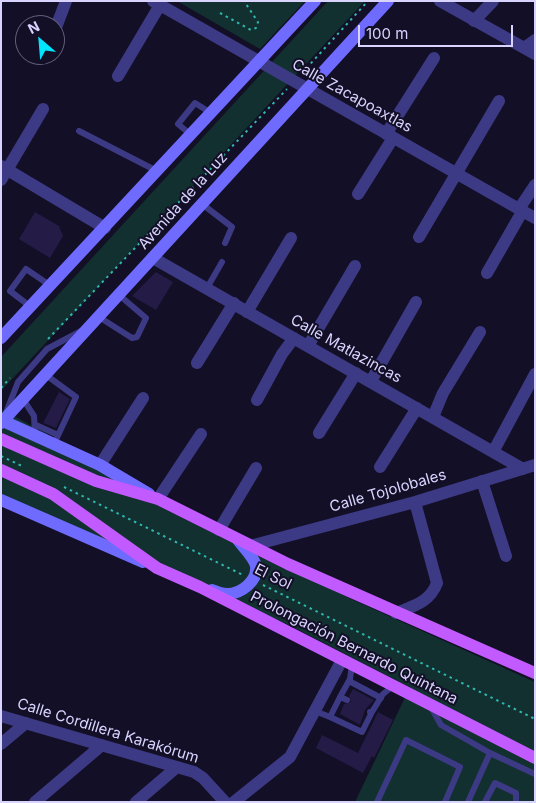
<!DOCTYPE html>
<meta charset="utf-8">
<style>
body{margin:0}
#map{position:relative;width:536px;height:803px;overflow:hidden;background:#130f26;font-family:Inter,sans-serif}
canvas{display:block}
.frame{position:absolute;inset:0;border:2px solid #d9d4ff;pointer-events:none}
.north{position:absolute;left:15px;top:15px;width:50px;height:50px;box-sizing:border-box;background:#130f26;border:1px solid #625e7d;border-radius:50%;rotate:333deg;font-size:14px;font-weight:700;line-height:20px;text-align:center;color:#d9d4ff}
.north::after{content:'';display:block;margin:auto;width:18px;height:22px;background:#00e5ff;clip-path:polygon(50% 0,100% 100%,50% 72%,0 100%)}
.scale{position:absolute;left:358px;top:25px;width:155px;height:22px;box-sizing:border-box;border:2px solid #d9d4ff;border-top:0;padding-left:6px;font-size:15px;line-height:18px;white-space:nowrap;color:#d9d4ff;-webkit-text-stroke:4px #130f26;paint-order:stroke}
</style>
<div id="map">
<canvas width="536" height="803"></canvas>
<div class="frame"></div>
<div class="north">N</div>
<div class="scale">100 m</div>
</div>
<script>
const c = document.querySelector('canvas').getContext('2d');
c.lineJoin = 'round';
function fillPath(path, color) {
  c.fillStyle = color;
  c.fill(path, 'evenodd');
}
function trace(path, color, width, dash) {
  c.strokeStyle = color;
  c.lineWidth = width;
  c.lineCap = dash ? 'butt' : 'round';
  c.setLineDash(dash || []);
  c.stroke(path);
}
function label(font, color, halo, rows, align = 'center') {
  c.font = font + ' Inter,sans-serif';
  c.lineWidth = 4;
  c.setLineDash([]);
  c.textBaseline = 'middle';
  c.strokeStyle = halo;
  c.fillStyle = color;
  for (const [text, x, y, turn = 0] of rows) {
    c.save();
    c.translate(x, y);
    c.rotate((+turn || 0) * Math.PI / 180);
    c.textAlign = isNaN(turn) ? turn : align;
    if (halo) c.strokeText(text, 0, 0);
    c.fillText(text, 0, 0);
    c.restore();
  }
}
fillPath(new Path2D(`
 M177,1H305L260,49Z
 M328,1H365L1,391V357Z
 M1,409L349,598L535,682V802H355L410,687L287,624L1,505Z`), '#12302f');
fillPath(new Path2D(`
 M35,212L59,226L63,236L50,258L19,239Z
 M156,272L173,282L156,310L132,296Z
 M59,392L70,399L56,428L43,423Z
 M353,689L374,700L365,710L360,725L340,714L344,704L351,702L349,696Z
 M378,712L393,720L374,758L372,756L363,773L316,748L322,735L358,753Z`), '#241b47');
trace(new Path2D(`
 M220,13L251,30L256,28L258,22L244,1
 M302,73L368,1
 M48,339L287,89
 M1,388L10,378
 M1,456L24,467
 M64,487L243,575
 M263,585L535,719`), '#2fb8b0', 2, [2.5, 4]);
trace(new Path2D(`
 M79,131L157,171
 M191,135L178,124L195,103L211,113
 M202,204L232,227L225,243
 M207,288L222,262
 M31,307L10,291L26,269L51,286
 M99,317L132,338L137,337L146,318L119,295
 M46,375L76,397L54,444
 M23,399L34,416L35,435
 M7,410L18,382L47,349L81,331
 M36,425L58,435
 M349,681L381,698
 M347,700L340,697L350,679L352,665
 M431,707L441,725L490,753L535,774
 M315,711L330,717L340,697
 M370,712H372L383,694L393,686
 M330,717L362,732L372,712
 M377,802L406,740L460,767L445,802
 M468,802L490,753
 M485,802L495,783L516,793V802`), '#3d3a85', 6);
trace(new Path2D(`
 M153,1L535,218
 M440,1L535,54
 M474,21L493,1
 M55,30L66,1
 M524,48L535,40
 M118,76L160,5
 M386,134L434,58
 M1,166L105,228
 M1,180L43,109
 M358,194L393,138
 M519,209L535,185
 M419,237L499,101
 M153,258L523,469
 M487,273L522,212
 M247,312L291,238
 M308,346L355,266
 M197,363L234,303
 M371,381L416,302
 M257,400L282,354L294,338
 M433,417L443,393L480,332
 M319,433L356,373
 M493,452L535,374
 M100,465L143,398
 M380,467L417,408
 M482,481L506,556
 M158,499L201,434
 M219,530L256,468
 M250,546L415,502L535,465
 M396,613C414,606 430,602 437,583L415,502
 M1,716L194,772L203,778L225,802
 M1,744L26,723
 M35,802L102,745
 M136,802L177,767
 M234,802L290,757L342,660`), '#3d3a85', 12);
trace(new Path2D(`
 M1,338L315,1
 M1,420L100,465L149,494
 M1,423L388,1
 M1,500L143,562
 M212,590C217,592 222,594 227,594C241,594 258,581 256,566C254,557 244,548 238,540`), '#6f6bff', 12);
trace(new Path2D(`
 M1,439L96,481L158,499L288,564L535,673
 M1,470L53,494L157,568L200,587L535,758`), '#c25bff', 12);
label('15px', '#d9d4ff', '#130f26', [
 ["Calle Zacapoaxtlas",352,96,29],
 ["Avenida de la Luz",183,201,-48],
 ["Calle Matlazincas",346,349,29],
 ["Calle Tojolobales",388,491,-16],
 ["El Sol",273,577,26],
 ["Prolongación Bernardo Quintana",354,648,27],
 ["Calle Cordillera Karakórum",108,731,17]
]);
</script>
